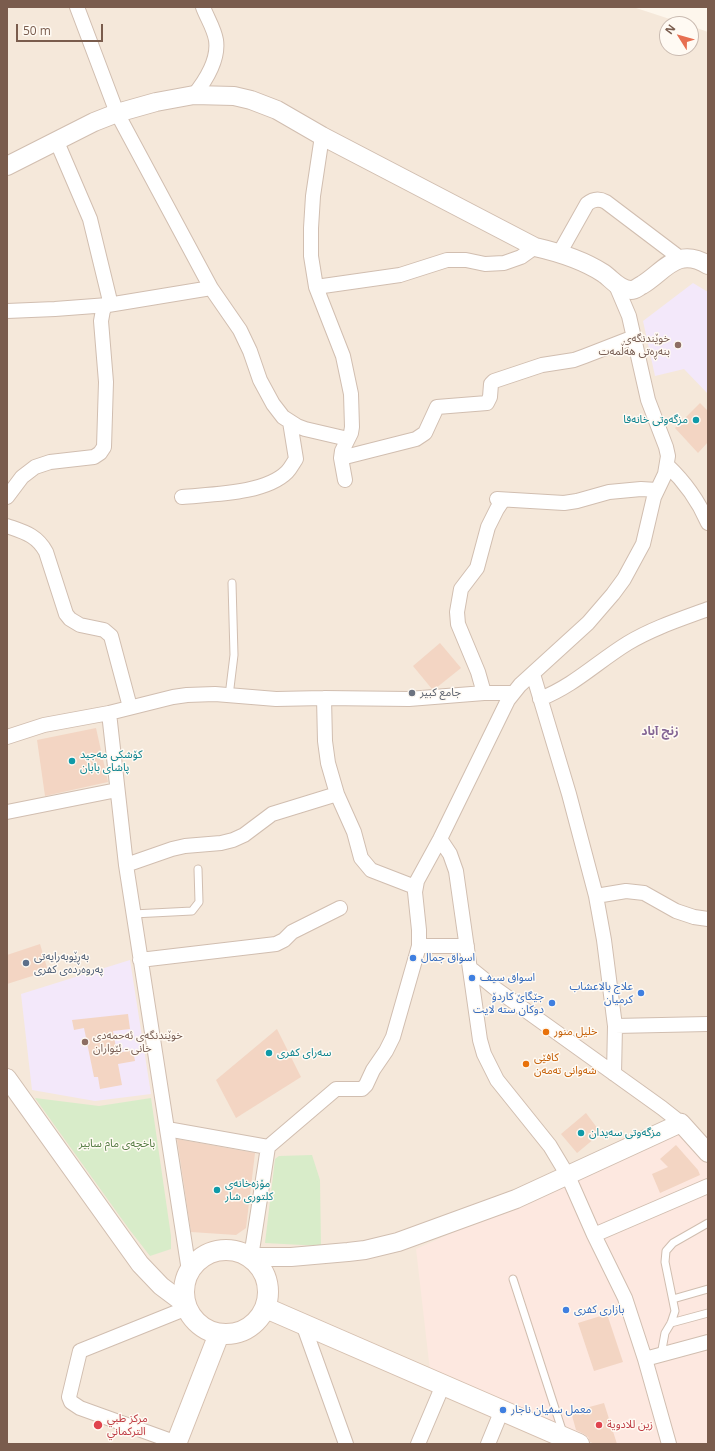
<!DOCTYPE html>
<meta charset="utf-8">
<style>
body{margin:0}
#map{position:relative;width:715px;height:1451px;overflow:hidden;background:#fdf6ec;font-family:"Open Sans",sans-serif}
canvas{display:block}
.frame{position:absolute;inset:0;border:8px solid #7a5c4d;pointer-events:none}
.north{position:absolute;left:659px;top:16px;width:40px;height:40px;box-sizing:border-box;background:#fffaf3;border:1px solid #cabbb1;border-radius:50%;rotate:307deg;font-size:11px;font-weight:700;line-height:16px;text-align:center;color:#7a5c4d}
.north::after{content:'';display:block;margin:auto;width:14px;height:18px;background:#e76f51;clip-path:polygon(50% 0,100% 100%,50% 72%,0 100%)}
.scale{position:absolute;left:16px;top:24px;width:87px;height:18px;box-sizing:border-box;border:2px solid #7a5c4d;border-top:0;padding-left:5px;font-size:12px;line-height:14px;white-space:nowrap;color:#7a5c4d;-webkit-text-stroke:3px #fffaf3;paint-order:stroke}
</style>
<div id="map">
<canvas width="715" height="1451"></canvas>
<div class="frame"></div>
<div class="north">N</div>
<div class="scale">50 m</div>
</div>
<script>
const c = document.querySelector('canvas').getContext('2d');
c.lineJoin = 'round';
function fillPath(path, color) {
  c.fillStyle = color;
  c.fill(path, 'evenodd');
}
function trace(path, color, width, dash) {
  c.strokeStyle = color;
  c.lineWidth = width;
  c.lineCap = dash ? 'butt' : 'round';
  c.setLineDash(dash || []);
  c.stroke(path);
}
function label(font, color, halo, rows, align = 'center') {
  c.font = font + ' "Open Sans","Noto Sans Arabic",sans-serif';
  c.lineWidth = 3;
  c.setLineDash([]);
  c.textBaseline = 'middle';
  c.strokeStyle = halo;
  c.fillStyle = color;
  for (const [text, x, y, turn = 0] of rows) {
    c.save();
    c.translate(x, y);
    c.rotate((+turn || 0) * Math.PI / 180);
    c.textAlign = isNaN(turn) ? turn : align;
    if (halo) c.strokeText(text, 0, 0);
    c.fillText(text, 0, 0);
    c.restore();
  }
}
fillPath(new Path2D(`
 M7,7H633L685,24H667V48H691V26L708,32V1444H7Z`), '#f5e8da');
fillPath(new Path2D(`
 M678,1132L708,1163V1444H595L538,1421L430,1371L416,1249Z`), '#fde8e0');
fillPath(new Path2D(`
 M693,283L708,292V394L684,369L655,376L643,321Z
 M130,960L151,1094L95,1101L32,1090L21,994Z`), '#f3e8fa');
fillPath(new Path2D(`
 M35,1098L99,1106L151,1098L171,1236V1249L150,1256L129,1229Z
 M312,1155L320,1180L321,1246L265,1243L275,1159L279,1156Z`), '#d8ecc9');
fillPath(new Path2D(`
 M700,403L708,411V442L698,453L675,428Z
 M440,643L461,668L436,688L432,689L413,666Z
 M96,728L108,782L45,796L37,740Z
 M40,944L48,971L7,984V955Z
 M128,1014L130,1029L113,1031L117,1053L133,1050L135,1061L118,1064L122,1085L100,1089L98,1077H94L84,1028L74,1030L72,1020Z
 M277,1029L301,1077L236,1118L216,1080Z
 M586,1113L601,1133L577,1153L561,1134Z
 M177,1139L255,1153L246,1228L236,1235L191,1232Z
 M676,1145L698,1170L700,1175L660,1193L652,1174L668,1167L660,1159Z
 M607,1314L623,1362L594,1371L578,1323Z
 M604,1403L617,1444H595L590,1442L588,1437L584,1434L576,1430L571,1412Z`), '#f3d5c3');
const service = new Path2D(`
 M229,696L234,655L232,583
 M133,914L192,911L199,902L198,869
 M513,1279L563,1433
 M673,1299L708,1289
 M671,1323L708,1313
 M661,1355L665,1333L671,1323L675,1311L665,1262L666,1251L673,1243L708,1223`);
const minor = new Path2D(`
 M77,7L117,113L211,288L240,330L250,351L260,380L273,404L283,417L297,426L305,429L348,439
 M194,95C206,80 219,60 216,40C214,28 207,18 203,7
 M322,136L313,196L311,228V256L316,287L343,356L351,394L352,427L351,433L342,451L341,458L345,480
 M560,252L587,204C593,199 599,198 606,202L680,258
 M316,287L400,275L447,260H466L485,264L504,263L521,257L535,247
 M7,311L55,309L108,305L211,288
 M341,458L416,439L425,433L437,407L487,403L490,397L491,384L494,381L542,365L574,360L585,356L634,337
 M667,465C685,482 698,500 708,523
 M7,497L22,477L35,467L50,462L94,457L100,453L104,447L106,382L101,321L103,310L109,302V297L90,219L57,142
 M182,497C212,494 265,494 287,472C291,468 293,463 296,459L290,422
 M497,499L564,503L577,501L609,492L641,489L657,490
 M7,526C24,532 37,535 46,552L66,614L70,619L80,625L104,630L111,636L130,707
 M533,674L569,794L596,896L604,940L615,1026L614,1074
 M484,693L478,672L458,624L457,612L461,589L477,568L488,527L497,509L503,500
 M324,698L325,741L328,763L337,794L354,832L361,858L371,870L415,887
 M540,699C575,685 597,662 628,643C653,628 681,619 708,609
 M109,713L126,865L189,1271
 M7,737L44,725L109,713L173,697L187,695L215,694L276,699L324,698L409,699L484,693H513
 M7,812L117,790
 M440,839L450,854L456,871L480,1040L484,1054L497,1080L550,1146L568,1176L594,1235L625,1298L645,1359L669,1444
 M126,865L172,849L185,846L221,843L233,840L244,835L272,814L337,794
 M596,896L626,891L644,893L676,911L694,917L708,919
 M419,946H467
 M140,960L276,944L284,940L292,932L340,908
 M470,968L496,989L662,1108L681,1123
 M615,1026L708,1024
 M167,1129L268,1147
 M594,1235L708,1186
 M251,1257L268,1147L336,1089H362L366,1085L373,1070L386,1051L393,1037L419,946V930L415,892L417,881L440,839L508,700L520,685L588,623L613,594L624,579L643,544L654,497L665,474L668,456L666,447L648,400L629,316L615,283
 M303,1324L346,1444
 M645,1359L708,1342
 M177,1443L80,1408L71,1402L69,1397L80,1351L187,1308
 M418,1444L443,1385
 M488,1444L502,1410`);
const tertiary = new Path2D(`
 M7,166L94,122L117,113L156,102L194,95L234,96L251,100L277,110L322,136L535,247C557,252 583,260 603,273C612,279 619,290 631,290C635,290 638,287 642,285C665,271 677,246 708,265
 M7,1078L140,1264L161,1286L185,1304
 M251,1257H291L348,1252L365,1250L398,1242L516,1199L681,1123L708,1153`);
const secondary = new Path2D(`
 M184 1292a42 42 0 1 1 84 0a42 42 0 1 1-84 0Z
 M266,1308L579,1444
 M176,1444L219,1334`);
trace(service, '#d1beb0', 9);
trace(minor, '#d1beb0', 16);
trace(tertiary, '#d1beb0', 20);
trace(secondary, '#d6c0b0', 22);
trace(service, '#fff', 7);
trace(minor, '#fff', 14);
trace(tertiary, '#fff', 18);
trace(secondary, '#fff', 20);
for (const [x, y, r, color] of [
 [678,345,4,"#8d6e63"],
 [696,420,4,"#0f9aa8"],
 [412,693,4,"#6b7280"],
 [72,761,4,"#0f9aa8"],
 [413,958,4,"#3f7fe0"],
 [26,963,4,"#5c6f8a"],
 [472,978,4,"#3f7fe0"],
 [641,993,4,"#3f7fe0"],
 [552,1003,4,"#3f7fe0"],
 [546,1032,4,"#e8710a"],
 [85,1042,4,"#8d6e63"],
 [269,1053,4,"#0f9aa8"],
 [526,1064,4,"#e8710a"],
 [581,1133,4,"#0f9aa8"],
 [217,1190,4,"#0f9aa8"],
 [566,1310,4,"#3f7fe0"],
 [503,1410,4,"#3f7fe0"],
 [98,1425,5,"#e0444e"],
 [599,1425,4,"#e0444e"]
]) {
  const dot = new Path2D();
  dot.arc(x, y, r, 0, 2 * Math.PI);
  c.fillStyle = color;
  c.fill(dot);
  trace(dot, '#fffaf3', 1.5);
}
label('11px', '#785e54', '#fffaf3', [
 ["خوێندنگەی",670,339],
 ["بنەڕەتی هەڵمەت",670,352],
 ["خوێندنگەی ئەحمەدی",93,1036,"left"],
 ["خانی - ئێواران",93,1049,"left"]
], 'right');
label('11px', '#0d838f', '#fffaf3', [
 ["مزگەوتی خانەقا",688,420,"right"],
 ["کۆشکی مەجید",80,755],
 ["پاشای بابان",80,768],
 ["سەرای کفری",277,1053],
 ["مزگەوتی سەیدان",589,1133],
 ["مۆزەخانەی",225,1184],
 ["کلتوری شار",225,1197]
], 'left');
label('11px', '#5b616d', '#fffaf3', [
 ["جامع كبير",420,693]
], 'left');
label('11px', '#4e5e75', '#fffaf3', [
 ["بەڕێوبەرایەتی",34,957],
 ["پەروەردەی کفری",34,970]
], 'left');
label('11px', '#366cbe', '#fffaf3', [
 ["اسواق جمال",421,958],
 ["اسواق سيف",480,978],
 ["علاج بالاعشاب",633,987,"right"],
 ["كرميان",633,1000,"right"],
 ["جێگاێ کاردۆ",544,997,"right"],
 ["دوکان ستە لایت",544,1010,"right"],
 ["بازاری کفری",574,1310],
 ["معمل سفيان ناجار",511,1410]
], 'left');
label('11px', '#c56008', '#fffaf3', [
 ["خلیل منور",554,1032],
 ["کافێی",534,1058],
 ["شەوانی تەمەن",534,1071]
], 'left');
label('11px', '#537a41', '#fffaf3', [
 ["باخچەی مام سابیر",117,1144]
]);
label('11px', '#be3a42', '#fffaf3', [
 ["مركز طبي",107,1419],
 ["التركماني",107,1432],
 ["زین للادویة",607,1425]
], 'left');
label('bold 12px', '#846695', '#fffaf3', [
 ["زنج آباد",660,732]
]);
</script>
